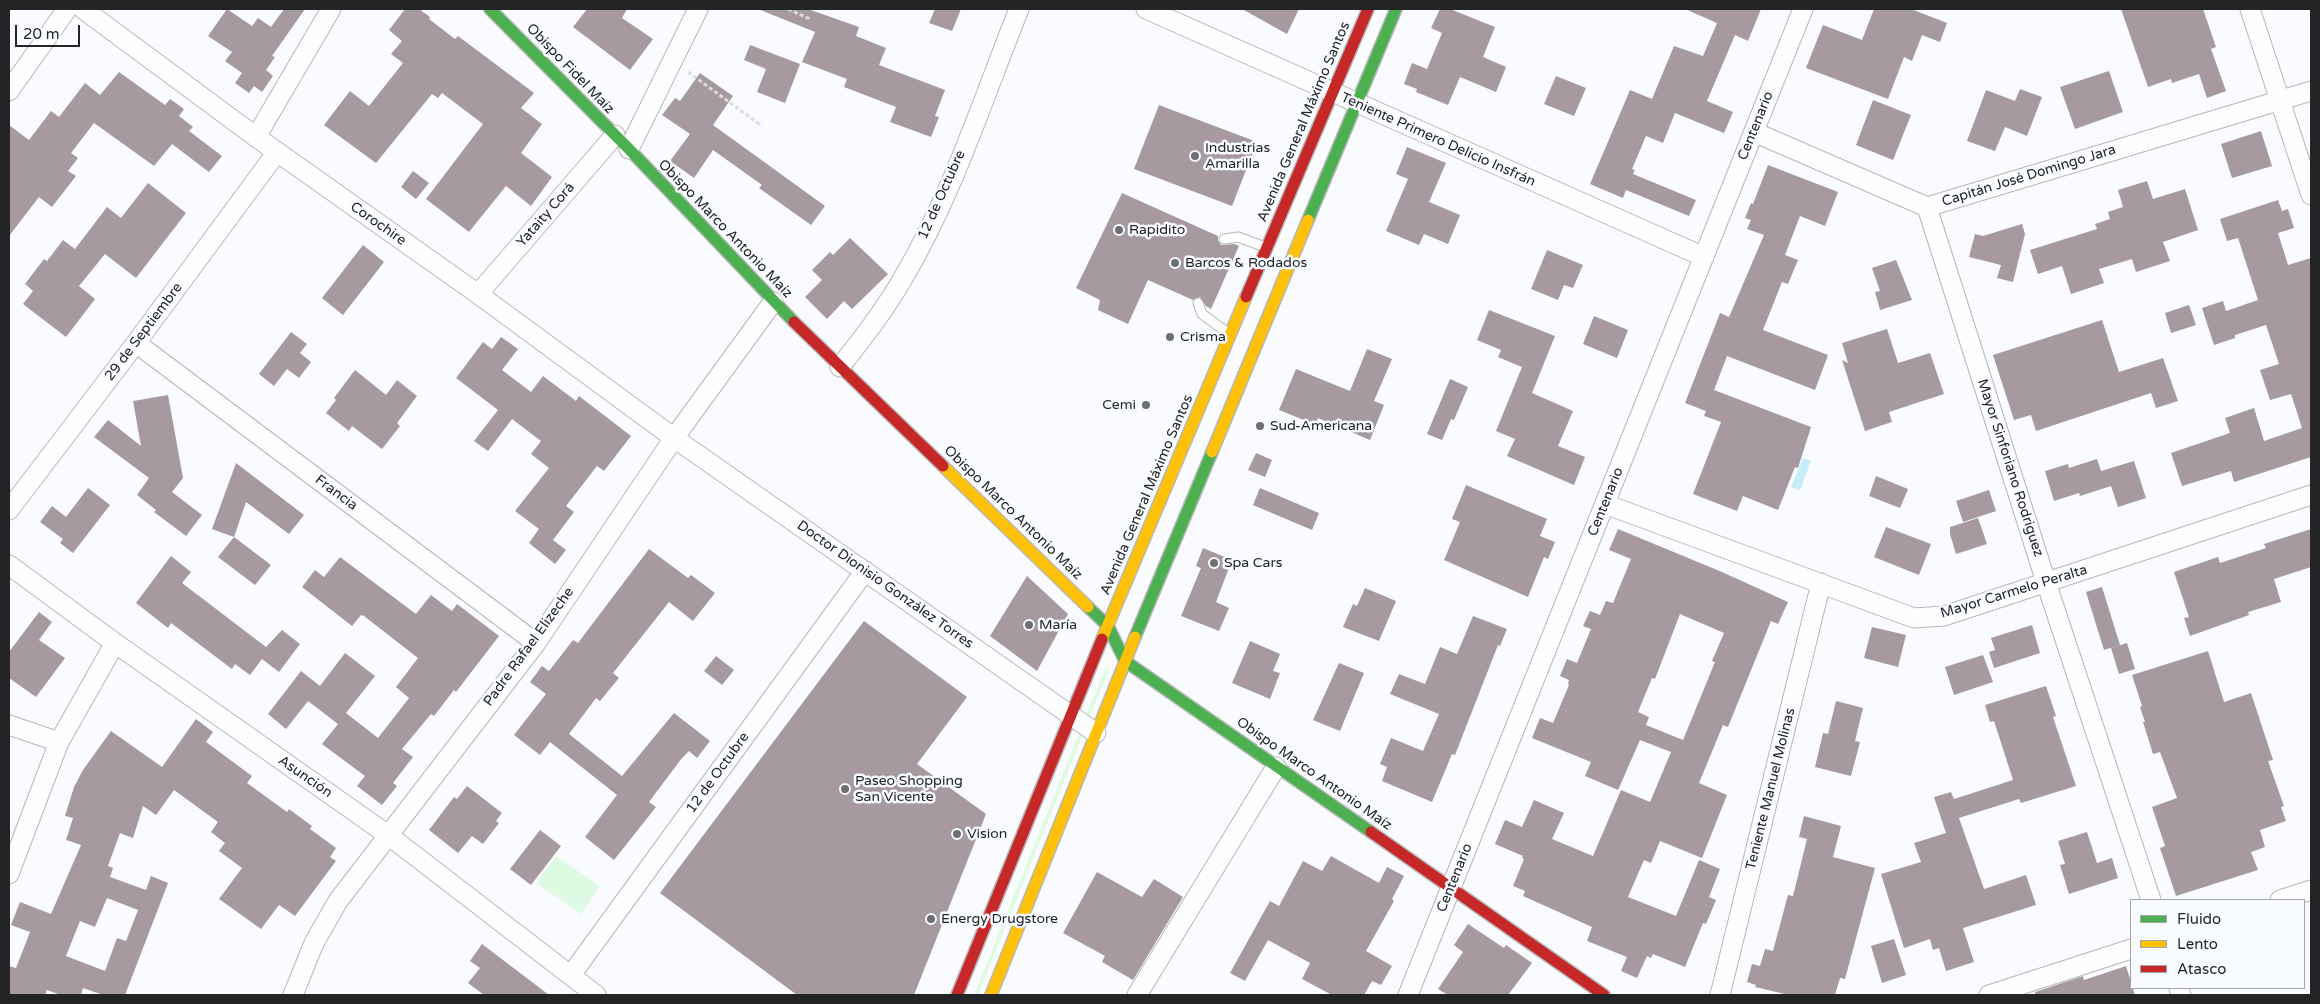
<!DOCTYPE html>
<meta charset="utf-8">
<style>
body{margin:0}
#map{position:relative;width:2320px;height:1004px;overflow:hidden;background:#f9fbfe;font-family:"Varela Round",sans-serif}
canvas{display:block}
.frame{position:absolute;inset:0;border:10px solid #232425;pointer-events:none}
.legend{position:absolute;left:2130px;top:899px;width:175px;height:90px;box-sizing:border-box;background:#f8fbff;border:1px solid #a3a5a8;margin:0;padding:6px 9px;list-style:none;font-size:15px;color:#232425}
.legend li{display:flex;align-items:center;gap:10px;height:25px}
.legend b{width:25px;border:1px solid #a3a5a8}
.scale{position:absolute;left:15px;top:25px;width:65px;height:22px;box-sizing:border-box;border:2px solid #232425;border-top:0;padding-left:6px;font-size:15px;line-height:18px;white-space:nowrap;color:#232425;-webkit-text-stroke:4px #f8fbff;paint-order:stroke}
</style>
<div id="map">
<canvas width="2320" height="1004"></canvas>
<div class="frame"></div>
<ul class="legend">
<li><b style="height:6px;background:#4caf50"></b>Fluido</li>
<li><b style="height:6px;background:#ffc107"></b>Lento</li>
<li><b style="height:6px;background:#c62828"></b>Atasco</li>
</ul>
<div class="scale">20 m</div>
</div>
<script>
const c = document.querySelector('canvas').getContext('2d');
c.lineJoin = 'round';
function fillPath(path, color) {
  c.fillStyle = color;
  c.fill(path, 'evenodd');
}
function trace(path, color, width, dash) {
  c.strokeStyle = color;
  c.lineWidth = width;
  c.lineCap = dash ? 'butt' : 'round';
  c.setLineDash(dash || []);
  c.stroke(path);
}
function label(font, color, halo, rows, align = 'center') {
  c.font = font + ' "Varela Round",sans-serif';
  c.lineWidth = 5;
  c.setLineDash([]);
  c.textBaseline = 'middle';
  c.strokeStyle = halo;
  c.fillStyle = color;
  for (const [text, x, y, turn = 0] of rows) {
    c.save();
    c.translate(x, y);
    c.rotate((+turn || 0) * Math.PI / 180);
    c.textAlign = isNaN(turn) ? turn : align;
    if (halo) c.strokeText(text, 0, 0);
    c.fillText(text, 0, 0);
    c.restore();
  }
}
fillPath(new Path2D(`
 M1110,667L978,995H974L1105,669Z
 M556,856L600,886L581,914L536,883Z`), '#dffae3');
fillPath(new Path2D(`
 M1803,458L1811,461L1800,490L1791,487Z`), '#c5ecf9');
fillPath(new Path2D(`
 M227,9L252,26L258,18L271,27L284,9H305L272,56L275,57L266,70L273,76L262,92L254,86L249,93L235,83L242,73L225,61L232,52L208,36Z
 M405,9H419L430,17L429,19L455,39L458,36L534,93L521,108L542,124L521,153L552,177L531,206L506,186L469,232L426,199L483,124L442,93L438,98L432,94L376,163L324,125L350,91L369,106L403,63L391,54L402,41L389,30Z
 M587,9H627L622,18L653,39L630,70L573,27Z
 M758,9H808L859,27L856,36L886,48L879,65L945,90L935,116L939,117L931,137L890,122L896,107L844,87L847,79L802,62L815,32Z
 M935,9H961L952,31L929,23Z
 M1242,9H1299L1287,34Z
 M1440,9H1450L1495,27L1483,57L1506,67L1496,92L1460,77L1448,105L1416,92L1417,89L1404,84L1412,63L1427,69L1442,33L1431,28Z
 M1685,9H1761L1748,41L1735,35L1707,101L1733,112L1724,133L1675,113L1663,143L1646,136L1632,169L1635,170L1633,174L1696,200L1689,216L1626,190L1623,198L1590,184L1630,90L1652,99L1674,46L1703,56L1717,23Z
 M1874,9H1911L1947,23L1940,42L1922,35L1912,61L1904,57L1888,99L1806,68L1823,25L1862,40Z
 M2121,9H2203L2216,47L2211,49L2226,91L2207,98L2199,74L2172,83L2171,79L2148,87Z
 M750,45L800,64L785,103L757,92L766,69L744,60Z
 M2109,71L2123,112L2075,129L2060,87Z
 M119,72L165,105L170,99L184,109L179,116L193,127L189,131L222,156L209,172L172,144L154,166L94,123L71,153L78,158L68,171L76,176L52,207L39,197L9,236V125L29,140L51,111L59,117L85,83L100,95Z
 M700,73L733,96L713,125L825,206L811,225L759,188L762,185L713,150L694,178L670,161L690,134L662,115L675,98L680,101Z
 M1556,76L1586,88L1574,116L1544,104Z
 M2020,89L2042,97L2027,136L2005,127L1995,151L1967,141L1986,90L2015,101Z
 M1873,100L1911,115L1893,160L1856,145Z
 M1159,105L1257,142L1232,206L1134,169Z
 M2261,131L2272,166L2232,178L2221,144Z
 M1407,147L1446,163L1429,202L1460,215L1448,244L1424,234L1419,245L1386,231L1408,179L1396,174Z
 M1768,165L1838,192L1825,226L1800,216L1785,255L1798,260L1788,284L1782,282L1763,330L1828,355L1815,390L1727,356L1714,390L1811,427L1798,468L1795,467L1778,510L1743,496L1737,511L1693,494L1721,422L1704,416L1706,411L1685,403L1720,313L1729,317L1764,235L1747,229L1751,220L1745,218L1751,203L1753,204Z
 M413,171L429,183L416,199L401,187Z
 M2147,181L2153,199L2185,189L2198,230L2163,242L2170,261L2136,272L2132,259L2099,269L2104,283L2071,294L2062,266L2038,274L2030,250L2097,229L2095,224L2110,219L2108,212L2123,207L2118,190Z
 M148,183L186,213L136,278L105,254L79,286L95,299L66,337L23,304L33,291L25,284L44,259L47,261L63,240L75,249L107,207L121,218Z
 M1122,193L1218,236V240L1221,245L1235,244L1239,246L1211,309L1206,306L1200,297L1193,300L1148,280L1128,324L1098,310L1100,300L1076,288Z
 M2278,200L2282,211L2288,209L2294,228L2278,233L2288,265L2311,258V457L2234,482L2231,471L2182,486L2171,453L2230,433L2225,418L2254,408L2264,441L2302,428L2291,394L2270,400L2260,370L2279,364L2266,325L2235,335V338L2214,345L2202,308L2223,301L2226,311L2258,300L2238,238L2227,241L2220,219Z
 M2022,224L2025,234L2013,282L1997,278L2001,265L1969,257L1975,234L1983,236Z
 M850,238L888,274L852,309L844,301L827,319L805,297L822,280L812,270L830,252L833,255Z
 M363,245L384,262L343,315L322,298Z
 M1547,250L1583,265L1573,288L1564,285L1558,300L1531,289Z
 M1896,260L1912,300L1880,310L1875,292L1880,291L1872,268Z
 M2189,305L2196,325L2171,333L2165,313Z
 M1489,310L1555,336L1532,393L1573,411L1558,446L1585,457L1574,485L1507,456L1515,439L1496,431L1522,367L1498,357L1501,350L1477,340Z
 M1594,316L1628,330L1617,358L1583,344Z
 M2102,320L2119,372L2163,358L2178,401L2156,408L2151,393L2036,431L2031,415L2014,420L1993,355Z
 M1887,329L1898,363L1930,353L1944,394L1889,412L1892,422L1865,431L1842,360L1848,363L1842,343Z
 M291,332L307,344L300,353L311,362L299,378L287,369L274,386L259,374Z
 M501,337L518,349L502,370L531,392L543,376L576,401L579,396L631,436L604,471L597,466L566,506L574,512L553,540L566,550L555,564L529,543L539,529L515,511L549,468L531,454L541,441L512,419L488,451L474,441L498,410L456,378L483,342L492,349Z
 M1367,349L1392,359L1374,401L1384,405L1370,440L1318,418L1316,425L1279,410L1296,369L1350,391Z
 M355,370L386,395L397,380L417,396L397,423L400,426L382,449L352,426L349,431L326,413L336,400L334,398Z
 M1450,379L1468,387L1454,420L1451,419L1442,440L1427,434Z
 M168,395L183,478L172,492L202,515L186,536L154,512L156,510L137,495L149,478L94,437L108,420L141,446L133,401Z
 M1256,453L1272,460L1265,477L1248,470Z
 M2097,459L2101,471L2134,461L2146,498L2118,507L2111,486L2080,496L2079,493L2054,501L2045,471L2068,464L2069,468Z
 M236,463L304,515L289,534L246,502L234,537L212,529Z
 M1876,476L1908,489L1900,508L1869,496Z
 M1466,485L1547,519L1540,536L1555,542L1548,559L1544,557L1528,597L1444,560L1460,522L1452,519Z
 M88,488L110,505L73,553L60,543L63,539L40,522L52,506L66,517Z
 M1260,488L1319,513L1312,530L1253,505Z
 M1989,490L1996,511L1963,522L1956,501Z
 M1978,518L1987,544L1956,554L1950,534V527Z
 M1886,527L1931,544L1919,575L1874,557Z
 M1618,529L1722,572L1788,602L1778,624L1771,621L1728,727L1723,725L1699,783L1727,795L1702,858L1660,841L1651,863L1644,860L1628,897L1676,916L1699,860L1720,869L1709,897L1716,900L1706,924L1703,923L1685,967L1653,954L1651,958L1647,956L1637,978L1621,971L1627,957L1587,941L1592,927L1523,896L1525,891L1513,886L1524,859L1522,858L1523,856L1495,844L1505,820L1522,827L1534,800L1564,813L1552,839L1593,856L1621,790L1650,802L1671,752L1640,740L1618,790L1585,776L1591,762L1532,738L1540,718L1553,723L1569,685L1568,684L1569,680L1560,676L1567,659L1577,663L1591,629L1583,626L1590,611L1600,615L1606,601L1613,603L1631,559L1609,550ZM1680,614L1724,633L1712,661L1715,662L1683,740L1646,725L1649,717L1638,712L1652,678L1655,679Z
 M2311,529V567L2274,579L2281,602L2248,612L2249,615L2190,636L2184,618L2189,617L2174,572L2218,557L2220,563L2266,548L2264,544Z
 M234,537L271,565L255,585L218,557Z
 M1203,548L1232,560L1216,602L1229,608L1219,631L1181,616L1201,568L1196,566Z
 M649,549L688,578L691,575L715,593L693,621L669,602L613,673L619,678L600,701L596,698L569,734L622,776L674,713L710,741L697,758L689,751L682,758L649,802L656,807L614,860L585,837L617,795L550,742L540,755L514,735L546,694L530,682L542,666L549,671L573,640L578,643Z
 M171,556L191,572L182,583L266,647L282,630L300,644L279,672L262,659L250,675L235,664L232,669L171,623L168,628L136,603Z
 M340,557L416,614L431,595L452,611L457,604L499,636L456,692L454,690L434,716L431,714L402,749L413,757L393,783L397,786L382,805L357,786L365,776L322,744L338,724L308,701L286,729L268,714L301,671L320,686L345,653L375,676L346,713L378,738L409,698L396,687L418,658L364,616L361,615L352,626L302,587L315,570L324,577Z
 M1027,576L1068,614L1037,671L990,636Z
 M2102,587L2120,645L2104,650L2086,592Z
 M1365,588L1396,601L1379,641L1343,627L1353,604L1357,606Z
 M39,612L52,622L39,640L65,658L36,697L9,678V652Z
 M1473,616L1507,629L1500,646L1498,645L1455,755L1452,754L1432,802L1382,781L1387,767L1380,764L1391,738L1423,751L1439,714L1390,694L1399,674L1425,684L1440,647L1457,654Z
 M864,621L967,697L917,764L986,814L914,995H797L660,893Z
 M2032,625L2040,653L1994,668L1989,652L1995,650L1991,638Z
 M1872,627L1906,635L1898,667L1864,658Z
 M1250,641L1280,654L1273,671L1280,673L1270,699L1232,683Z
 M2127,643L2135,669L2119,674L2111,648Z
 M2208,651L2224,702L2251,693L2273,760L2268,761L2284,806L2281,807L2286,821L2260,830L2265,847L2251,852L2258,870L2176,896L2160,848L2165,846L2152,807L2177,798L2160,752L2153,754L2143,722H2145L2140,707L2142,706L2132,675Z
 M1983,655L1993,682L1954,695L1945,667Z
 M716,656L734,670L722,685L704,671Z
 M1339,663L1364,673L1340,731L1313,720Z
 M2046,686L2056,716L2053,717L2076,786L2021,803L2019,799L1959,818L1984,889L2026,875L2036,905L1963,928L1974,962L1946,971L1939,948L1933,950L1930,939L1904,948L1881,874L1921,862L1914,843L1946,833L1934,797L1951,792L1954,799L2013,780L1994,721L1990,722L1985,705Z
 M1836,701L1863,708L1855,741L1860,742L1851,776L1815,767L1823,733L1828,734Z
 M196,719L213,732L206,742L252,776L247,783L287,812L289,809L312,826L310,829L336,848L330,857L336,861L295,916L279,905L261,929L219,899L242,868L219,851L225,843L211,832L218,822L174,790L156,815L143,806L133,838L120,833L108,866L113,868L110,877L146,890L151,876L168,883L125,995H103L83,988L81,995H61L47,990L45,995H9V966L16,968L30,932L11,925L20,902L51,914L81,845L66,840L73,818L65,816L74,787L83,770L111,731L162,767ZM107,898L138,910L126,941L117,938L105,971L66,956L80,921L95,927Z
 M467,786L502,813L496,821L499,823L483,844L472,836L458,853L429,830L454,797L457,799Z
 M1804,816L1841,826L1833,857L1875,868L1845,979L1840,978L1835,995H1789L1755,987L1756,985L1747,982L1752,964L1760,966L1765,949L1773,951L1788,895L1793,896L1807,839L1799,837Z
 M540,830L561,846L531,885L510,869Z
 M2087,832L2097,863L2112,858L2118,878L2069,894L2060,865L2065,864L2058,841Z
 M1331,856L1379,883L1387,867L1404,876L1392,899L1394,901L1366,951L1392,966L1381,985L1372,981L1364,995H1332L1302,979L1310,963L1268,940L1245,981L1230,973L1270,901L1279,906L1303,861L1322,871Z
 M1097,872L1142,897L1154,879L1183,897L1133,980L1102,962L1105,956L1063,933Z
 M1468,924L1504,948L1506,945L1532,963L1508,995H1448L1438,989L1463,952L1454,945Z
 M1894,939L1906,975L1882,983L1871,946Z
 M482,944L549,995H484L468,983L480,968L470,961Z
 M2126,966L2135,995H2036L2035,992L2083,976L2084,980Z`), '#a69aa0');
const lane = new Path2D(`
 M1224,239L1238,237L1265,247
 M1198,303L1202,314L1228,333`);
const street = new Path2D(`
 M83,9L256,137L478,294L674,438L1096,733
 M1146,9L1704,257
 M2250,9L2311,195
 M9,91L67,9
 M1754,132L1927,207L2311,91
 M256,137L331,9
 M629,149L698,9
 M1927,207L2046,582L2151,900
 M478,294L615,135
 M136,343L536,643
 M840,367C862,339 884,311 902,280C952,196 983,99 1019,9
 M1605,504L1914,618L1944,616L2311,495
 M9,510L136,343L277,152
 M9,565L115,643L388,835L596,995
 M9,725L59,742
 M9,874L59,742L115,643
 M2280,900L2311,890
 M571,975L865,571
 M2179,988L2181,995
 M293,995L314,943L338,901L536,643L674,438L773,302
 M1137,995L1276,767
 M1408,995L1803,9
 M1720,995L1821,583
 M1989,995L2131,949`);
const fast = new Path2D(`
 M490,9L629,149L794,322
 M1308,220L1396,9
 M1088,607L1108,626L1125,661L1371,832
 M1135,637L1212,452`);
const slow = new Path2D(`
 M1212,452L1308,220
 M943,466L1088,607
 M1102,639L1246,297
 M991,995L1135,637`);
const jam = new Path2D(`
 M1246,297L1368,9
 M794,322L943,466
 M1371,832L1604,995
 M957,995L1102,639`);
trace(lane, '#b5b7b9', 11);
trace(street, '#b5b7b9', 21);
trace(fast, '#b5b7b9', 14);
trace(slow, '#b5b7b9', 14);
trace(jam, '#b5b7b9', 14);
trace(new Path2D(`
 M788,9L810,19
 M688,72L762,126`), '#dcdcdd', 3, [4, 2.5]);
trace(lane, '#fefeff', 9);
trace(street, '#fefeff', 19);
trace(fast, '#4caf50', 11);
trace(slow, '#ffc107', 11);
trace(jam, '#c62828', 11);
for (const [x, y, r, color] of [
 [1195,156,5,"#6e6f71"],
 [1119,230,5,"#6e6f71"],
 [1175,263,5,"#6e6f71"],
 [1170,337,5,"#6e6f71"],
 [1146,405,5,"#6e6f71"],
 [1260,426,5,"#6e6f71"],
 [1214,563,5,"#6e6f71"],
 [1029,625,5,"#6e6f71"],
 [845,789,5,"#6e6f71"],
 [957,834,5,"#6e6f71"],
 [931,919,5,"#6e6f71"]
]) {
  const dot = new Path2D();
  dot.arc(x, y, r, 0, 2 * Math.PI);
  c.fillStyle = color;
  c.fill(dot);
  trace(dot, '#f8fbff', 2);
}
label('14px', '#232425', '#f8fbff', [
 ["Obispo Fidel Maíz",570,69,46],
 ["Avenida General Máximo Santos",1304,122,-67],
 ["Centenario",1756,126,-68],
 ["Teniente Primero Delicio Insfrán",1438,140,24],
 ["Capitán José Domingo Jara",2029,176,-17],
 ["12 de Octubre",942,195,-66],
 ["Yataity Corá",546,215,-49],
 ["Corochire",378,224,35],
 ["Obispo Marco Antonio Maíz",725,229,46],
 ["29 de Septiembre",144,332,-53],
 ["Mayor Sinforiano Rodriguez",2010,468,72],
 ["Francia",336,493,37],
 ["Avenida General Máximo Santos",1147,495,-67],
 ["Centenario",1606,502,-68],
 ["Obispo Marco Antonio Maíz",1013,513,44],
 ["Doctor Dionisio González Torres",885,585,35],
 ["Mayor Carmelo Peralta",2014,592,-17],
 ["Padre Rafael Elizeche",529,647,-54],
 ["12 de Octubre",718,773,-54],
 ["Obispo Marco Antonio Maíz",1314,774,35],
 ["Asunción",305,777,35],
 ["Teniente Manuel Molinas",1771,789,-76],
 ["Centenario",1455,878,-68]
]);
label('14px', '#232425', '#f8fbff', [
 ["Industrias",1205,148],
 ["Amarilla",1205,164],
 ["Rapidito",1129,230],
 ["Barcos & Rodados",1185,263],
 ["Crisma",1180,337],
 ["Cemi",1136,405,"right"],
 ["Sud-Americana",1270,426],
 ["Spa Cars",1224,563],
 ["María",1039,625],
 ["Paseo Shopping",855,781],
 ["San Vicente",855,797],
 ["Vision",967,834],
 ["Energy Drugstore",941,919]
], 'left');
</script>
